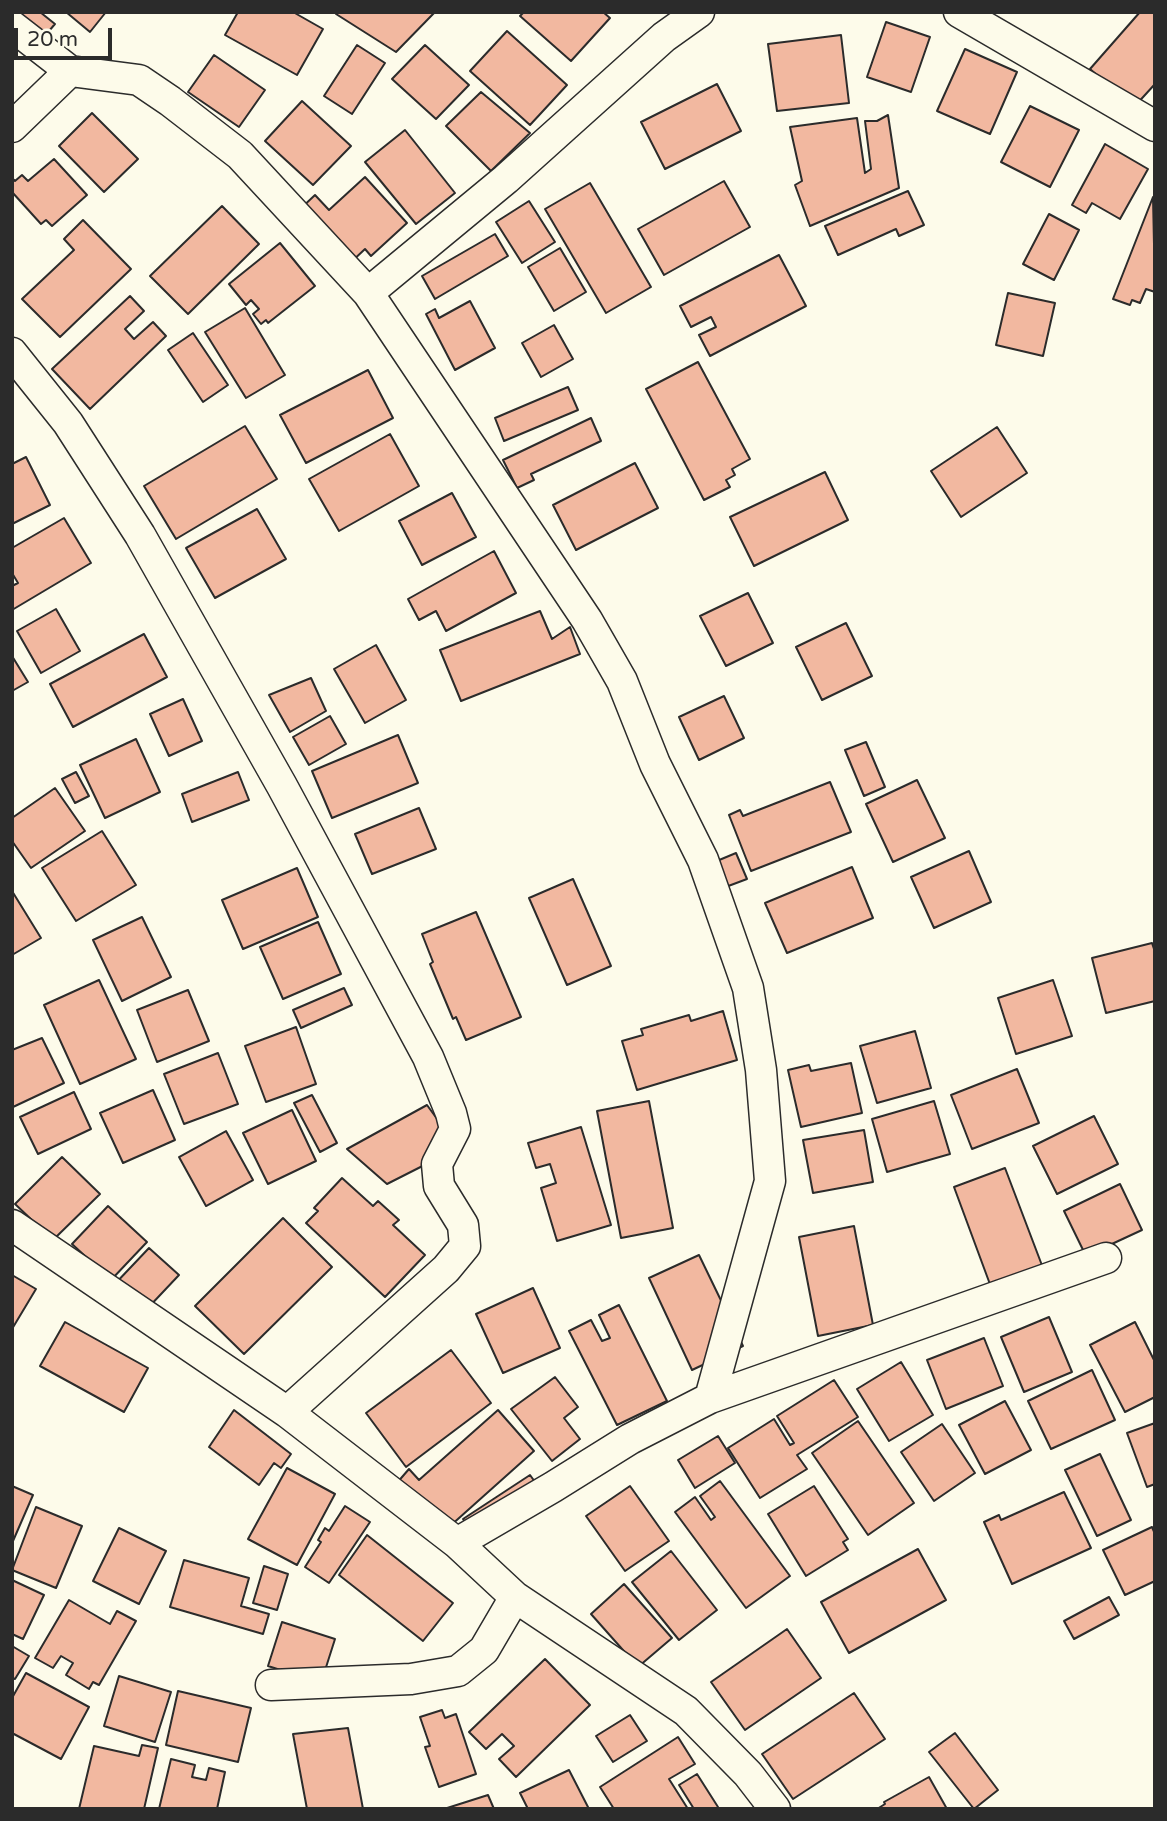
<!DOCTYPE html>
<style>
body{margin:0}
#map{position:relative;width:1167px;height:1821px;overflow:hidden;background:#fdfbea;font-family:"Varela Round",sans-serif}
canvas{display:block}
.frame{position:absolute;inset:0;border:14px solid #2b2b2b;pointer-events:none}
.scale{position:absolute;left:14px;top:28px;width:98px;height:32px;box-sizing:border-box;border:4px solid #2b2b2b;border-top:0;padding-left:9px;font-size:21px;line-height:24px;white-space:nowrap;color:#2b2b2b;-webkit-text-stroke:5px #fdfbea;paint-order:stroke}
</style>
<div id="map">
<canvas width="1167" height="1821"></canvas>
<div class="frame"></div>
<div class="scale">20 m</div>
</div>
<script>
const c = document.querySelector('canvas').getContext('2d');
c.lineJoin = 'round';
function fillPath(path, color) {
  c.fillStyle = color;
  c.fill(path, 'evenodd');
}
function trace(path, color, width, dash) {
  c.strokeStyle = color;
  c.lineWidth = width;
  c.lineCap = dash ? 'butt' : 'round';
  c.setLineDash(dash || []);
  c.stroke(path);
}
const building = new Path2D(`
 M13,12H40L55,24L43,38Z
 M66,12H106L90,32Z
 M238,12H293L323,29L297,75L225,35Z
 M337,12H435L396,52L336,14Z
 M524,12H603L610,18L571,61L520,16Z
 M1140,12H1155V84L1134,107L1090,69Z
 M886,22L930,37L911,92L867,77Z
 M507,31L567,85L530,125L470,71Z
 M841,35L849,103L777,111L768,44Z
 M357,45L385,63L352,114L324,96Z
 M425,45L469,85L436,119L392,79Z
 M965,49L1017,72L990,134L937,111Z
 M214,55L265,90L239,127L188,92Z
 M717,84L741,131L665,169L641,122Z
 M481,92L530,133L491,171L446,126Z
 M302,101L351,146L313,185L265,141Z
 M1030,106L1079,130L1050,187L1001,162Z
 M92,113L138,159L104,192L59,146Z
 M888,115L899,188L810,226L795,185L802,181L790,127L857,118L865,173L871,169L865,121H877Z
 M405,130L455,193L416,224L365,162Z
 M1105,144L1148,169L1120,219L1092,203L1086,213L1072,205Z
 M54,159L87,195L52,226L46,220L41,224L12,192V178L15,181L22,175L28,181Z
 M365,177L407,223L371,256L365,249L348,265L297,212L315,195L329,210Z
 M724,181L750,227L664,275L638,229Z
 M590,183L651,287L606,313L545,209Z
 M908,191L924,225L899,236L896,229L838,255L825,226Z
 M1153,197L1155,292L1146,289L1140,303L1132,300L1130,305L1113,299Z
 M529,201L555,242L522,263L496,222Z
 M222,206L259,244L188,314L150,276Z
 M1049,214L1079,230L1054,280L1023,264Z
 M83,220L131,269L60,337L22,299L74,250L64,239Z
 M495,234L508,256L435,299L422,276Z
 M280,243L315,286L268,323L266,320L261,324L253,314L259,309L251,300L246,305L229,284Z
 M560,248L586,292L554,311L528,267Z
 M779,255L806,306L710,356L699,335L716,327L711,317L691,327L680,306Z
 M1008,293L1055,303L1043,356L996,345Z
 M130,296L144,311L125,329L134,339L153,322L166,336L90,409L52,369Z
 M470,301L495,348L455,370L426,314L435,309L439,318Z
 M245,308L285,375L246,398L205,332Z
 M554,325L573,359L541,377L522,343Z
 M193,333L228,385L203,402L168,350Z
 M698,362L750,459L732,469L735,475L726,480L730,487L704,500L646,389Z
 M368,370L393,418L306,463L280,415Z
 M568,387L578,410L504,441L495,418Z
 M591,418L601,441L531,474L534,480L517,488L503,460Z
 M245,426L277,479L176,539L144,486Z
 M997,427L1027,473L961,517L931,471Z
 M390,434L419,486L339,531L309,479Z
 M26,457L50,505L12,524V464Z
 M635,463L658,508L576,550L553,505Z
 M825,472L848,520L754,566L730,517Z
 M452,493L476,537L422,565L399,521Z
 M257,509L286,559L215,598L186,548Z
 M64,518L91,563L12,610V586L18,583L12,573V548Z
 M494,551L516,593L446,631L436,611L419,620L408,599Z
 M748,593L773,643L726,666L700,616Z
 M56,609L80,651L41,673L17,631Z
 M540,611L552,639L570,627L580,654L461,701L440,650Z
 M846,623L872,676L822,700L796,647Z
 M144,634L167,677L73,727L50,684Z
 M376,645L406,700L365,723L334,669Z
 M12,656L28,682L12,691Z
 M311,678L326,711L290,732L269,695Z
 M724,696L744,738L699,760L679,717Z
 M183,699L202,741L169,756L150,714Z
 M330,716L346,744L309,765L293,737Z
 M398,735L418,783L332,818L312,771Z
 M136,739L160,792L105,818L80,765Z
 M866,742L885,787L864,796L845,750Z
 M76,772L89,796L75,803L62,779Z
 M238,772L249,800L192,822L182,794Z
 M917,780L945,838L893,862L866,804Z
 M830,782L851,832L751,871L729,815L740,810L743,816Z
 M55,788L85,831L31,868L12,841V818Z
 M419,808L436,849L372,874L355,834Z
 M102,831L136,885L76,921L42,868Z
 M969,851L991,902L934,928L911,877Z
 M736,853L747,879L723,888L712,863Z
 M852,867L873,918L787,953L765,903Z
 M297,868L318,917L243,949L222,900Z
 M573,879L611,966L567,985L529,898Z
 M12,891L41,938L12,955Z
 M476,912L521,1017L466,1040L456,1017L453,1019L430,964L433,962L422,934Z
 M142,917L171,977L122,1001L93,940Z
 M318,922L341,974L283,999L260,947Z
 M1152,943L1155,952V1001L1106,1013L1092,958Z
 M99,980L136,1059L80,1084L44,1005Z
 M1053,980L1072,1036L1016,1054L998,998Z
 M344,988L352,1005L301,1028L293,1010Z
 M188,990L209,1041L157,1062L137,1010Z
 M723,1011L737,1060L637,1090L622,1041L643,1035L641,1029L689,1015L691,1021Z
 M296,1027L316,1084L266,1102L245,1046Z
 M915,1031L931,1088L877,1103L860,1046Z
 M42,1038L64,1083L13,1107L12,1050Z
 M218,1053L238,1104L184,1124L164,1074Z
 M851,1063L862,1113L801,1127L788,1070L809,1065L811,1071Z
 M1017,1069L1039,1123L972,1149L951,1095Z
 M153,1090L175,1140L123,1163L100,1113Z
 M74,1092L91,1129L38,1154L20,1117Z
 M312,1095L337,1143L320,1152L294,1103Z
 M649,1101L673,1228L621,1238L597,1111Z
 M934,1101L950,1154L887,1172L872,1119Z
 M427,1105L458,1148L387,1184L347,1149Z
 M292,1110L316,1161L268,1184L243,1133Z
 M1094,1116L1118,1164L1057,1194L1033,1146Z
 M581,1127L611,1225L557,1241L541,1188L556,1183L550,1164L536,1168L528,1143Z
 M864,1130L873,1182L813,1193L803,1140Z
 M226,1131L253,1180L206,1206L179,1157Z
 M62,1157L100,1194L53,1240L15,1204Z
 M1005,1168L1043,1268L991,1287L954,1187Z
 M342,1178L373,1206L378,1201L399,1220L393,1225L425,1255L385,1297L306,1223L318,1211L314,1208Z
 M1120,1184L1142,1230L1086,1256L1064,1211Z
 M108,1206L147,1242L111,1280L72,1244Z
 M283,1218L332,1267L244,1354L195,1306Z
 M854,1226L873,1325L818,1336L799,1237Z
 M149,1248L179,1275L146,1310L112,1287Z
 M699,1255L743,1346L692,1370L649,1278Z
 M12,1275L36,1289L12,1329Z
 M533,1288L560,1348L503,1373L476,1314Z
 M619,1305L667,1401L617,1425L569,1331L591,1320L602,1341L610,1338L599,1315Z
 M1049,1317L1072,1372L1024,1392L1001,1337Z
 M65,1322L148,1368L124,1412L40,1366Z
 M1135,1322L1155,1362V1397L1125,1412L1090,1345Z
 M984,1338L1003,1386L946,1409L927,1360Z
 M451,1350L491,1403L406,1467L366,1413Z
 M901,1362L933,1415L889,1441L857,1389Z
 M1092,1370L1115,1420L1051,1449L1028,1401Z
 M555,1377L578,1407L564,1418L580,1439L552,1461L511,1409Z
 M834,1380L858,1417L797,1455L807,1469L760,1498L728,1448L774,1419L790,1445L794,1443L777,1416Z
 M1005,1401L1031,1450L985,1474L959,1425Z
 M234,1410L291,1454L281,1468L274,1463L259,1485L209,1447Z
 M498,1410L534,1451L449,1527L396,1484L409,1469L419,1480Z
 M858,1421L914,1503L868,1535L812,1453Z
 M1155,1423V1484L1147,1487L1127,1433Z
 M942,1424L975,1473L934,1501L901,1452Z
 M718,1436L735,1463L695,1488L678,1460Z
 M1100,1454L1131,1520L1097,1536L1065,1470Z
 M287,1468L335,1494L297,1565L248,1539Z
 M530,1475L543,1493L476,1538L463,1519Z
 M720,1481L790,1576L746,1608L675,1512L695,1497L711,1520L715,1517L700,1496Z
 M12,1486L33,1495L13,1541H12Z
 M630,1486L669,1541L625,1571L586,1516Z
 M814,1486L848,1539L843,1542L848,1550L806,1576L768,1514Z
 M1064,1492L1091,1548L1012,1584L984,1522L999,1515L1001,1520Z
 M345,1506L370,1522L329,1583L305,1567L321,1542L318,1540L325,1528L329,1531Z
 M36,1507L82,1526L56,1588L12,1570Z
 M1152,1527L1155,1534V1581L1125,1595L1103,1550Z
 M119,1528L166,1551L139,1604L93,1581Z
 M367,1535L453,1603L423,1641L339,1575Z
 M918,1549L946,1600L849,1653L821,1602Z
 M671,1551L717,1610L679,1640L632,1582Z
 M184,1560L249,1578L241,1606L269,1614L263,1634L170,1607Z
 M264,1566L288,1574L277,1610L253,1603Z
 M12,1580L44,1595L23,1639L12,1634Z
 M624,1584L672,1638L638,1667L591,1614Z
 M1109,1597L1119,1615L1074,1639L1064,1621Z
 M69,1600L110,1624L117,1611L136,1621L99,1685L93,1682L89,1689L66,1675L73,1663L61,1656L53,1668L35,1658Z
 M282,1622L335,1639L321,1683L268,1666Z
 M787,1629L821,1678L745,1730L711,1682Z
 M12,1646L29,1656L15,1679L12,1678Z
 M545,1659L590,1705L516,1777L499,1759L514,1746L502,1734L486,1749L469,1732Z
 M26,1673L89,1707L61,1759L12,1733V1698Z
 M119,1676L171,1692L155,1742L104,1726Z
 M178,1691L251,1708L238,1762L166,1745Z
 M854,1693L885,1739L793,1799L762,1754Z
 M442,1710L445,1718L456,1714L476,1774L439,1787L425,1747L430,1746L420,1717Z
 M630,1715L647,1741L613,1762L596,1736Z
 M348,1728L363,1809H307L293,1734Z
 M955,1733L998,1790L974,1809L929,1752Z
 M678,1737L695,1764L669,1779L688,1809H614L600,1787Z
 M142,1745L158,1748L144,1809H79L94,1746L139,1756Z
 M171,1759L195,1765L192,1777L206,1780L209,1768L225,1772L217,1809H159Z
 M569,1770L589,1809H528L520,1793Z
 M697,1774L718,1807L715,1809H694L679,1785Z
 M929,1777L947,1809H877L885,1804L884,1802Z
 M488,1795L494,1809H444Z`);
fillPath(building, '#f2b8a0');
trace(building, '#2b2b2b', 2);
const minor = new Path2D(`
 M959,12L1155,126
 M12,26L70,71L139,80L170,101L240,155L368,293L587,620L622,681L655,764L703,860L748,988L761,1070L770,1181L710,1398
 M12,127L70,71
 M368,293L506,179L664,37L699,12
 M12,353L68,423L140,535L282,786L428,1057L451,1113L455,1129L437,1164L439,1186L463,1225L465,1246L446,1269L287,1412
 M12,1225L287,1412L457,1543L515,1597L686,1711L748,1774L775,1809
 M457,1543L553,1487L630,1439L710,1398L1106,1258
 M271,1685L411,1679L458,1671L484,1650L515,1597`);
trace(minor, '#2b2b2b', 33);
trace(minor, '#fdfbea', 30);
</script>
